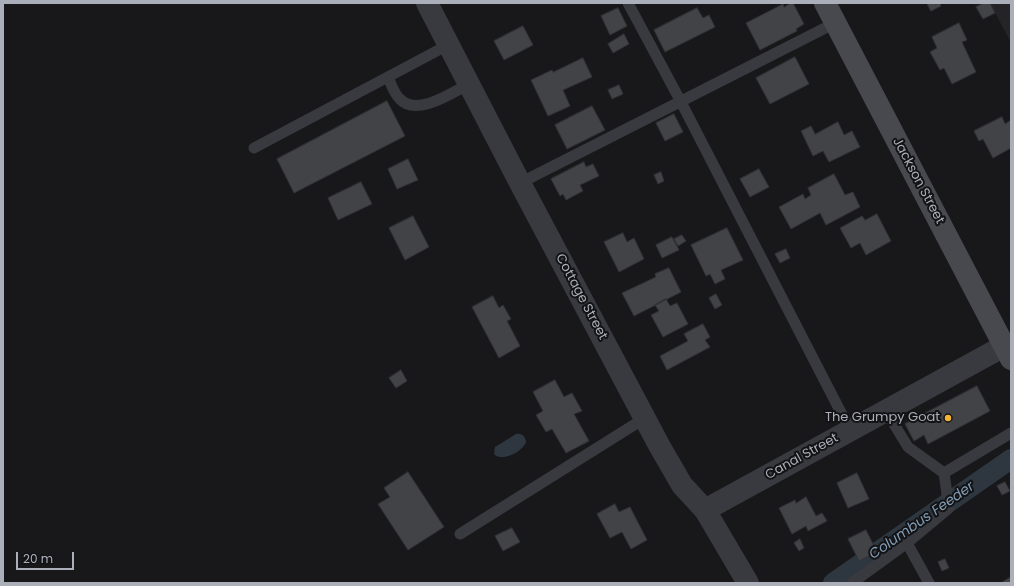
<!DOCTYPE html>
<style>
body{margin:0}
#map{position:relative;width:1014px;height:586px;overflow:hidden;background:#18181a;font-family:Poppins,sans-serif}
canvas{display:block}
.frame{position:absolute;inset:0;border:4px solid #aaafba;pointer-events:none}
.scale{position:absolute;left:16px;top:552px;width:58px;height:18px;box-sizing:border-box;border:2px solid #aaafba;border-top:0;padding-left:5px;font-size:12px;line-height:14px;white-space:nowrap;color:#aaafba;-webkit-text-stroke:3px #131315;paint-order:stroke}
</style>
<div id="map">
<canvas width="1014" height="586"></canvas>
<div class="frame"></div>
<div class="scale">20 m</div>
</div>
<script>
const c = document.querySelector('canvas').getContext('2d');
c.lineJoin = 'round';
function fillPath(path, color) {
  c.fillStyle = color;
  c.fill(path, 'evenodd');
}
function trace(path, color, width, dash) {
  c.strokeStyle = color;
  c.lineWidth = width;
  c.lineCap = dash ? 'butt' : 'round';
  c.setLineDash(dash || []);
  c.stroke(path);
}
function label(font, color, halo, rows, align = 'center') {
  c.font = font + ' Poppins,sans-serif';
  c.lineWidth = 4;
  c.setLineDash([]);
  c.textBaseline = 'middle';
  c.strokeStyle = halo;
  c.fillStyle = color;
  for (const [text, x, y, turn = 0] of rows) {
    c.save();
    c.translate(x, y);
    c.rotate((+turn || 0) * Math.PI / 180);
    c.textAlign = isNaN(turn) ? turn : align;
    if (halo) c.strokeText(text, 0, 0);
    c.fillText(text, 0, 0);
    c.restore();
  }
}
fillPath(new Path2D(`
 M990,3H1011V43Z`), '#242427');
fillPath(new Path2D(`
 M516,434C522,433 525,436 526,442C523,451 502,463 494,454L495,447Z`), '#2e373f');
trace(new Path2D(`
 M833,583L1011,459`), '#2e373f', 20);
const building = new Path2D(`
 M791,3H793L804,24L796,29L797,31L760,50L746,23L783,4L784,7Z
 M927,3H940L941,6L931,11Z
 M984,3H990L995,13L983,19L976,7Z
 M618,8L627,26L610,35L601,16Z
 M697,8L703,18L709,15L715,27L665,52L654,30Z
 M959,23L967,40L962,42L976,72L952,84L944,68L940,70L930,52L937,48L932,37Z
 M523,26L533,45L504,60L494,41Z
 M624,34L629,44L613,53L608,44Z
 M795,57L809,84L770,104L756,78Z
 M583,58L592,77L563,90L570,106L548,116L531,80L552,70L553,72Z
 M619,85L623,94L612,99L608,90Z
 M387,101L405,136L294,193L277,159Z
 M592,106L605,130L567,149L555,125Z
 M674,114L683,132L665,141L656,123Z
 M1002,117L1005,124L1011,120V148L993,158L983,139L979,141L974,131Z
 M838,122L844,135L852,131L860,147L829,162L823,151L813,156L801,131L811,126L815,134Z
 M408,159L418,180L397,189L388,169Z
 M584,162L586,167L593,164L599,176L580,185L583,191L566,200L563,194L560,196L551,179Z
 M759,169L769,187L750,197L740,179Z
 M661,172L664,181L658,184L654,175Z
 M834,174L845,195L853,192L860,207L826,225L820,213L791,229L779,207L803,194L805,199L811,195L808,188Z
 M361,182L372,204L338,220L328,198Z
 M877,214L891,241L866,255L860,243L851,248L840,228L862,216L865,220Z
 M413,216L429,247L405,260L389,228Z
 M727,228L743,260L721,270L725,279L715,284L710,274L706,276L691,245Z
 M623,233L627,242L634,238L644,259L619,272L604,242Z
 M682,235L686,241L678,246L674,239Z
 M672,237L679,250L662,258L656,245Z
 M786,249L790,258L780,263L775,254Z
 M669,268L681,292L634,316L622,293L656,277L655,274Z
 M716,294L722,305L715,309L709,298Z
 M493,296L499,308L503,305L511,319L507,321L520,346L499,358L472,307Z
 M666,299L670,306L677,303L688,324L663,337L651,315L659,311L655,305Z
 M703,324L710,337L705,340L710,347L667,370L660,356L688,341L684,334Z
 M401,370L407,381L396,388L389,378Z
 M555,380L564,397L572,393L582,411L574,414L589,441L566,453L552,429L546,432L536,415L543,411L533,392Z
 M977,386L990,411L928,444L924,435L914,441L905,424Z
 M408,472L444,527L408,550L378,504L390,497L384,488Z
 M857,473L869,499L848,508L837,483Z
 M1005,482L1010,491L1002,495L997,486Z
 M806,497L816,516L822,513L827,521L808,531L806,526L792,534L779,508L795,500L796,503Z
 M615,504L619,512L630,507L647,540L631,549L622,532L610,538L597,514Z
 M512,528L520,542L503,551L495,536Z
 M866,530L877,552L859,561L848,539Z
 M800,539L804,548L799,551L794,543Z
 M945,559L949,568L942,571L938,562Z
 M1011,577V583H1001Z`);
fillPath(building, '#424347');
trace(building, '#323236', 1);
trace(new Path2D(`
 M628,3L681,102L850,430
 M388,77C391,84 394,94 400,99C416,117 452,93 469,84
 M254,148L448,45
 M520,183L835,23
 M886,411L908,447L944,473L1011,433
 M460,534L645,418
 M907,543L929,583
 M852,583L907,543L949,508L944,473`), '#393a3f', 11);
trace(new Path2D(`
 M427,3L520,183L660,447L682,485L705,510L748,583
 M705,510L1004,346`), '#393a3f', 22);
trace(new Path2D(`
 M825,3L1011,359`), '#47494f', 22);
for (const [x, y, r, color] of [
 [948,418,4,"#f5b336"]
]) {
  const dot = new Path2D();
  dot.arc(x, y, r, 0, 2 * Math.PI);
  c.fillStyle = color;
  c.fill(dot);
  trace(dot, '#131315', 1.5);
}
label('13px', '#aaafba', '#131315', [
 ["Jackson Street",918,181,62],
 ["Cottage Street",581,297,62],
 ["Canal Street",802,457,-29]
]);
label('13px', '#aaafba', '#131315', [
 ["The Grumpy Goat",940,418]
], 'right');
label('italic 14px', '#819db5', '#131315', [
 ["Columbus Feeder",922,521,-35]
]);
</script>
